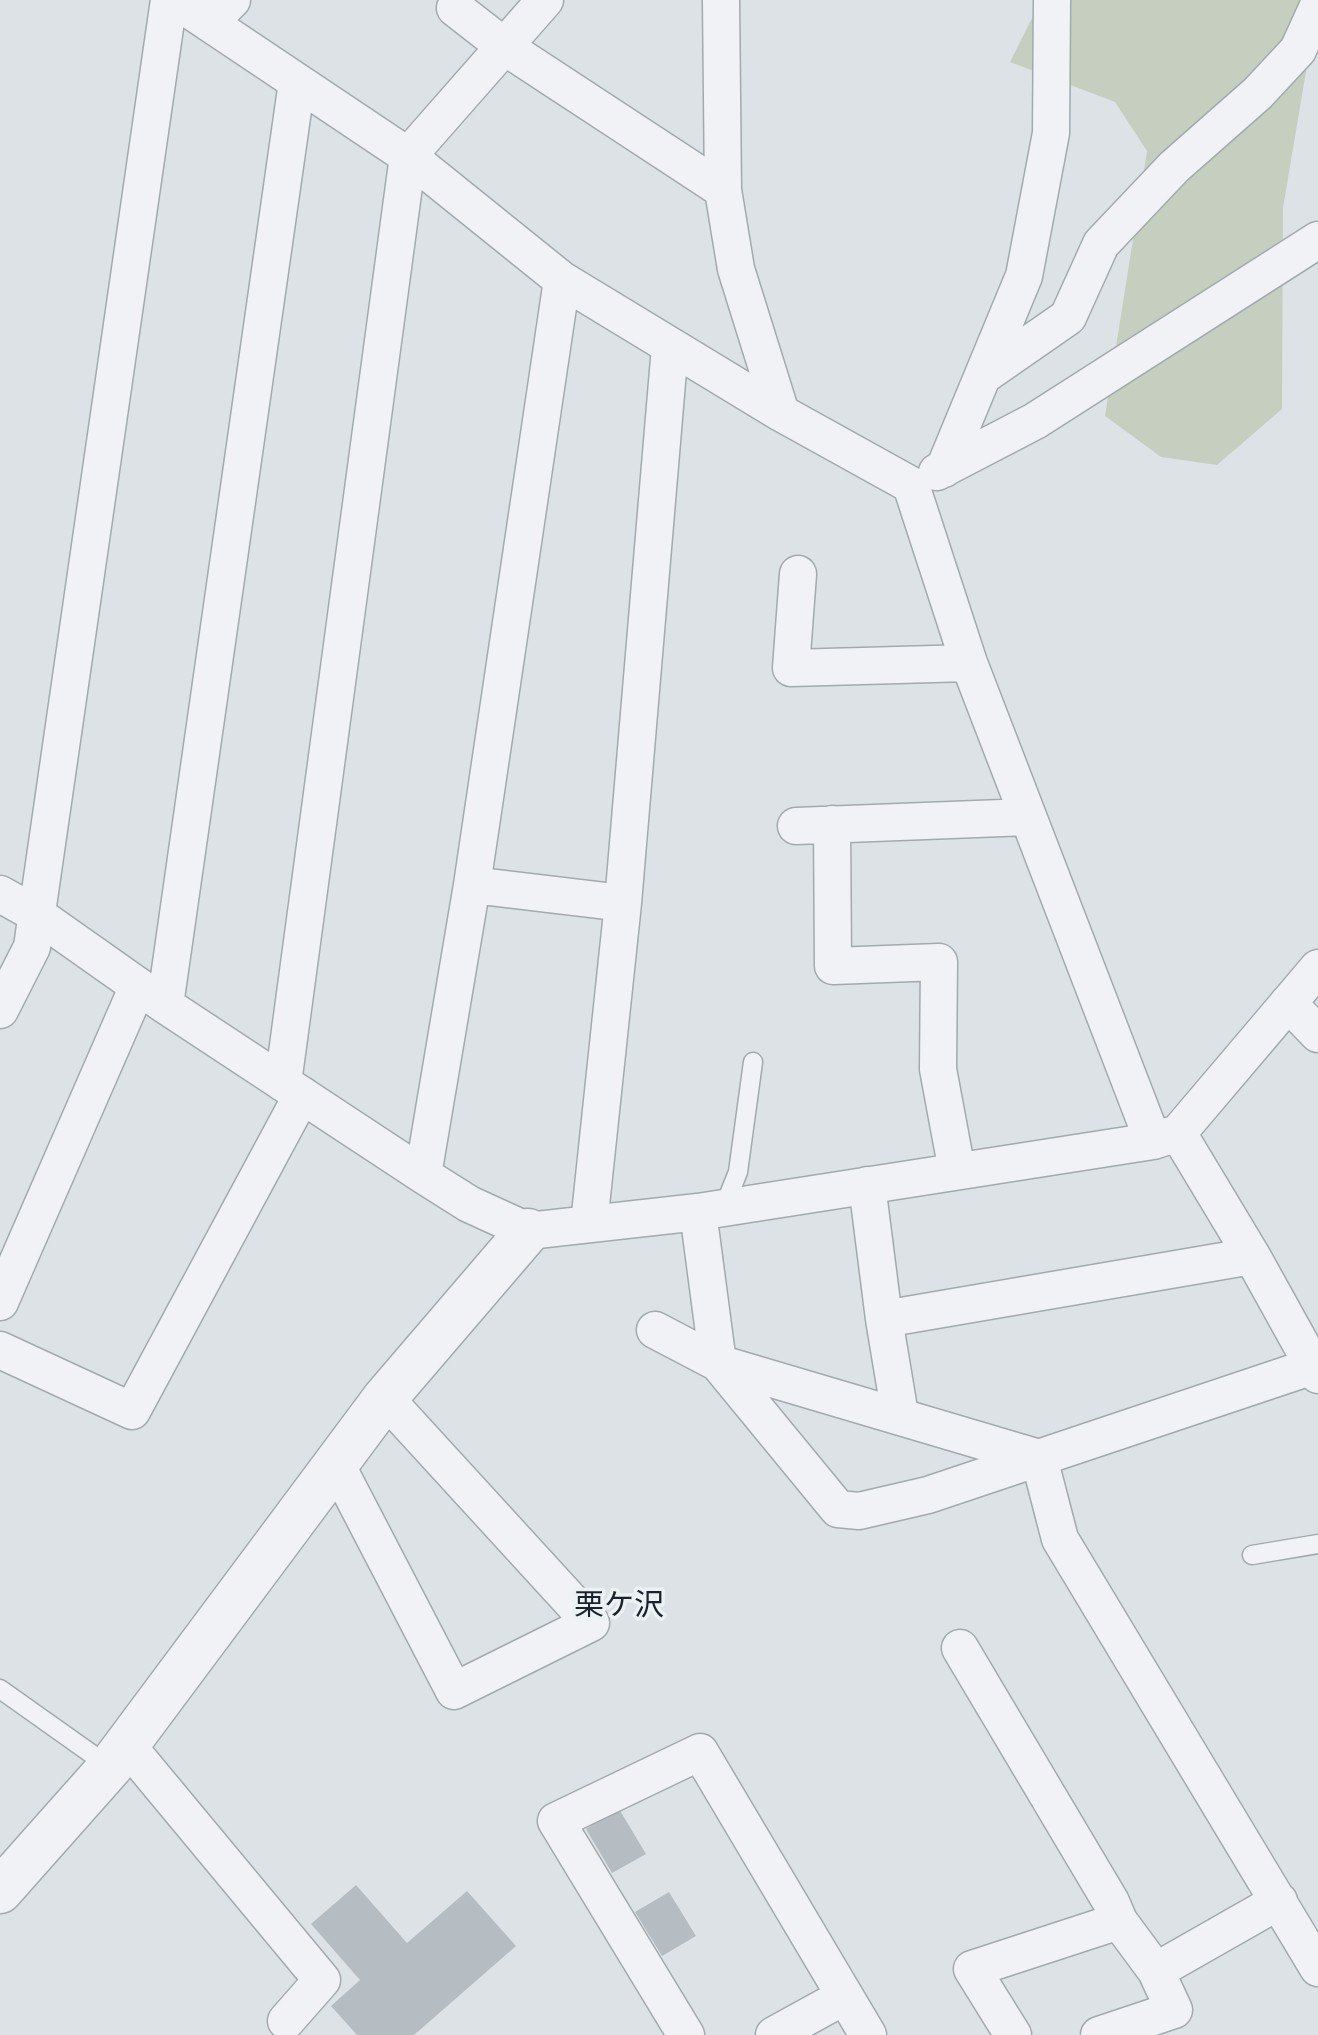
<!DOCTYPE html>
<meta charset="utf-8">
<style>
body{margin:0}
canvas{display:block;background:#dde2e6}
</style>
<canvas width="1318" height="2035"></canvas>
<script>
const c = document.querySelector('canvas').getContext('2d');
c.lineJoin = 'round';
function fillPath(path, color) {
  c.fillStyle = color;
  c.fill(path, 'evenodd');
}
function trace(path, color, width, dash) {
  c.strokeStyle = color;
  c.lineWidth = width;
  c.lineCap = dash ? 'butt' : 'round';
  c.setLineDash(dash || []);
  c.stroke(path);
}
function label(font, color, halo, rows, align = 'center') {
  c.font = font + ' Lato,"Noto Sans JP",sans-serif';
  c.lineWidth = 7;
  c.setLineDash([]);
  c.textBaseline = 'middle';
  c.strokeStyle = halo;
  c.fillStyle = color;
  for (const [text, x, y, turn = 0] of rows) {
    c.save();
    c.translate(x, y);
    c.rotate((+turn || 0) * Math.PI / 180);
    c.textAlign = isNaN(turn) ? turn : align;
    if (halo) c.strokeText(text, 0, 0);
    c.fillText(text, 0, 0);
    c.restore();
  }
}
fillPath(new Path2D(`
 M1041,0H1318L1283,208L1282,409L1217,465L1161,457L1105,416L1147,151L1115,102L1010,62Z`), '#c6cfbf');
fillPath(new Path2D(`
 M619,1809L646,1854L612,1873L586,1829Z
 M356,1885L407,1943L467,1891L516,1946L414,2035H357L331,2006L360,1980L311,1924Z
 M669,1892L696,1936L662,1956L635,1912Z`), '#b5bcc2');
const service = new Path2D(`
 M724,1207L738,1172L753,1062
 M1252,1555L1318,1544
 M0,1689L110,1767`);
const minor = new Path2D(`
 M175,0L408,156L562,280L781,413L911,485L969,663L1153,1141
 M721,0L723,190L736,269L781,413
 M455,8L505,47L723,190
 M209,23L232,0
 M983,376L1068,317L1101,244L1174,167L1258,93L1298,50L1318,6
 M944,469L1024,276L1051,133L1052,0
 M937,472L1035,421L1318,240
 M798,574L791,668L969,663
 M832,824L833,966L939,962L938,1069L957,1171
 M796,826L1028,817
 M472,885L623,903
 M0,894L36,914L165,1005L423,1175L469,1204L528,1231L698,1212L1153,1141L1178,1133L1318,968
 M1288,1003L1318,1034
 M165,1005L297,82
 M0,1010L32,947L169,0
 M283,1083L408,156L545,0
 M1178,1133L1252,1256L1318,1375
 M423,1175L472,885L562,280
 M867,1185L884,1319L900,1415
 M698,1212L718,1363L838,1509L859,1511L928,1495L1313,1366
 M589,1224L623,903L670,347
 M0,1302L138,986
 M884,1319L1252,1256
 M655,1330L718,1363L1039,1458L1060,1539L1318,1968
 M0,1350L132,1411L302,1095
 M336,1464L454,1691L591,1623L385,1398
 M960,1648L1111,1902L1119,1921L1156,1971L1174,2010L1099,2035
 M126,1744L322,1980L286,2021
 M1156,1971L1279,1901
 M686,2035L556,1821L700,1752L868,2035
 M774,2035L845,1996
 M1013,2035L972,1969L1119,1921`);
const tertiary = new Path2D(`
 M0,1891L110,1767L385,1398L528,1231`);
trace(service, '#a3aaaf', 21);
trace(minor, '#a3aaaf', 39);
trace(tertiary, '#a3aaaf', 47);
trace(service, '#f0f2f5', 18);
trace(minor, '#f0f2f5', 36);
trace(tertiary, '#f0f2f5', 44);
label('30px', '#1a232c', '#ecf1f4', [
 ["栗ケ沢",619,1605]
]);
</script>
